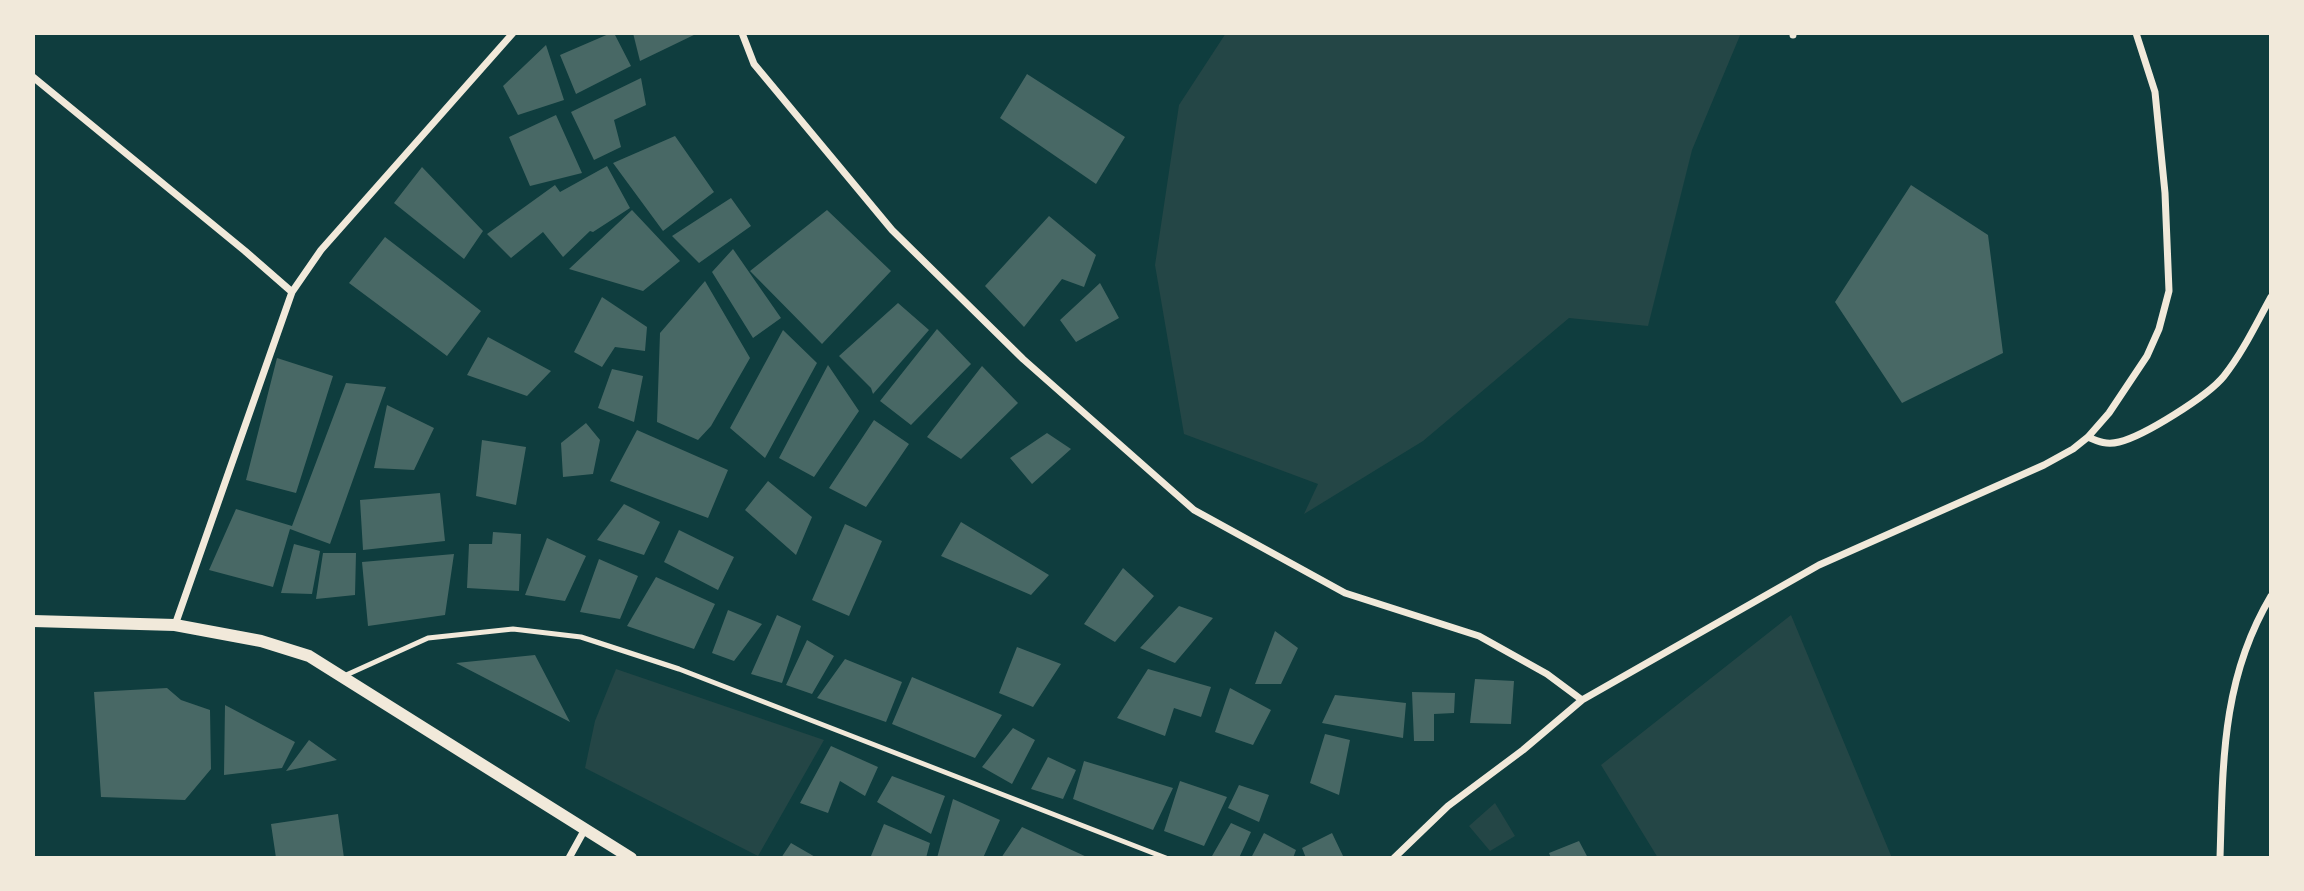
<!DOCTYPE html>
<style>
body{margin:0}
#map{position:relative;width:2304px;height:891px;overflow:hidden;background:#0f3d3e;font-family:Arial,sans-serif}
canvas{display:block}
.frame{position:absolute;inset:0;border:35px solid #f1e9da;pointer-events:none}
</style>
<div id="map">
<canvas width="2304" height="891"></canvas>
<div class="frame"></div>
</div>
<script>
const c = document.querySelector('canvas').getContext('2d');
c.lineJoin = 'round';
function fillPath(path, color) {
  c.fillStyle = color;
  c.fill(path, 'evenodd');
}
function trace(path, color, width, dash) {
  c.strokeStyle = color;
  c.lineWidth = width;
  c.lineCap = dash ? 'butt' : 'round';
  c.setLineDash(dash || []);
  c.stroke(path);
}
fillPath(new Path2D(`
 M1226,33H1741L1692,150L1648,326L1569,318L1423,441L1304,514L1318,484L1184,434L1155,265L1179,105Z
 M1791,615L1892,858H1658L1601,765Z
 M616,669L824,740L758,856L585,768L595,721Z
 M1495,803L1515,836L1490,851L1469,826Z`), '#244646');
fillPath(new Path2D(`
 M611,33H614L631,66L576,94L560,55Z
 M633,33H698L640,61Z
 M546,45L564,100L518,115L503,86Z
 M1027,74L1125,137L1096,184L1000,118Z
 M641,78L646,105L614,120L621,147L594,160L571,112Z
 M556,115L582,173L530,186L509,137Z
 M675,136L714,192L663,231L613,163Z
 M607,166L630,208L593,232L590,231L563,257L543,232L511,258L487,234L555,185L560,192Z
 M422,167L483,231L464,259L394,203Z
 M1911,185L1988,235L2003,353L1902,403L1835,302Z
 M731,198L751,226L699,263L672,236Z
 M632,210L680,261L643,291L569,269Z
 M827,210L891,271L822,344L750,271Z
 M1049,216L1096,255L1084,287L1062,279L1024,327L985,286Z
 M385,237L481,311L447,356L349,283Z
 M733,249L781,318L753,338L712,272Z
 M705,281L750,358L711,426L698,440L657,422L660,333Z
 M1100,283L1119,318L1076,342L1060,320Z
 M602,297L647,327L645,351L615,347L602,367L574,352Z
 M898,303L929,330L873,394L871,388L839,356Z
 M937,329L971,364L911,425L880,401Z
 M783,330L817,363L765,458L730,428Z
 M488,337L551,371L527,396L467,375Z
 M277,358L333,376L296,493L246,480Z
 M828,365L859,411L814,477L779,458Z
 M982,366L1018,403L961,459L927,437Z
 M612,369L643,376L634,422L598,408Z
 M346,383L386,387L330,544L290,529L273,587L209,570L236,509L292,526Z
 M387,405L434,428L414,470L374,468Z
 M874,420L909,444L866,507L829,488Z
 M586,423L600,440L593,474L563,477L561,443Z
 M637,430L728,470L708,518L610,481Z
 M1047,433L1071,449L1032,484L1010,458Z
 M482,440L526,447L516,505L476,496Z
 M768,481L812,517L796,555L745,510Z
 M440,493L445,541L363,550L360,500Z
 M624,504L660,522L644,555L597,540Z
 M961,522L1049,575L1031,595L941,556Z
 M845,524L882,541L849,616L812,600Z
 M679,530L734,557L718,590L664,562Z
 M493,532L521,534L519,591L467,588L469,544H492Z
 M547,538L586,556L565,601L525,595Z
 M294,544L320,551L312,594L281,593Z
 M323,553H356L355,595L316,599Z
 M454,554L445,615L368,626L362,562Z
 M599,559L638,576L620,619L580,612Z
 M1123,568L1154,596L1115,642L1084,624Z
 M656,577L715,604L694,649L627,626Z
 M1179,606L1213,618L1175,663L1140,648Z
 M728,610L762,624L734,661L712,653Z
 M777,615L801,626L782,683L751,674Z
 M1275,631L1298,648L1281,684H1255Z
 M807,640L834,656L812,694L786,685Z
 M1017,647L1061,664L1033,707L999,693Z
 M535,655L570,722L456,663Z
 M845,659L902,682L886,722L817,698Z
 M1148,669L1211,687L1201,717L1174,708L1165,736L1117,718Z
 M912,677L1002,715L975,758L892,724Z
 M1475,679L1514,681L1511,724L1470,723Z
 M167,688L181,700L210,710L211,769L185,800L101,797L94,692Z
 M1230,688L1271,710L1253,745L1215,732Z
 M1412,692L1455,693L1454,713L1434,714V741H1414Z
 M1335,695L1406,703L1403,738L1322,723Z
 M225,705L295,742L282,768L224,775Z
 M1013,728L1035,740L1012,784L982,767Z
 M1325,734L1350,740L1339,795L1310,783Z
 M309,740L337,760L286,771Z
 M831,746L878,767L865,796L840,781L828,813L800,803Z
 M1048,757L1076,770L1063,799L1031,789Z
 M1084,761L1173,788L1153,830L1073,799Z
 M892,776L945,796L931,834L877,802Z
 M1180,781L1227,797L1204,846L1164,831Z
 M1239,785L1269,795L1259,822L1228,808Z
 M953,799L1000,820L983,858H937Z
 M338,814L344,858H276L271,824Z
 M1231,823L1251,832L1239,858H1214L1212,856Z
 M884,824L930,843L926,858L871,856Z
 M1022,827L1089,858H1001Z
 M1264,833L1296,850L1293,858H1251Z
 M1332,833L1344,858H1306L1302,848Z
 M1579,841L1588,858H1551L1549,853Z
 M791,843L817,858H781Z`), '#486865');
trace(new Path2D(`
 M344,676L428,638L513,629L581,637L679,669L1166,858`), '#f1e9da', 5);
trace(new Path2D(`
 M742,33L754,64L892,230L1023,359L1194,510L1345,593L1479,636L1547,674L1582,700
 M1793,35V33
 M33,77L245,251L292,292
 M2088,437C2099,442 2107,445 2119,442C2144,436 2208,396 2224,376C2243,352 2256,324 2271,297
 M175,625L292,292L321,250L513,33
 M569,858L585,829
 M1394,858L1448,806L1523,750L1582,700L1819,565L2044,465L2073,449L2088,437L2109,413L2147,356L2159,329L2169,291L2165,193L2155,92L2136,33
 M2220,858C2223,764 2221,680 2271,596`), '#f1e9da', 7);
trace(new Path2D(`
 M33,621L175,625L261,641L309,656L631,858`), '#f1e9da', 12);
</script>
